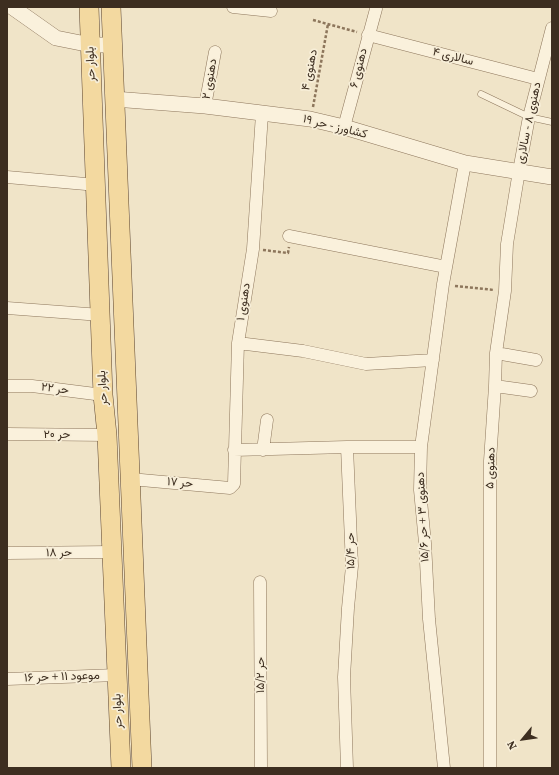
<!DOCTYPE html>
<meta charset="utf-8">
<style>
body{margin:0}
#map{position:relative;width:559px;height:775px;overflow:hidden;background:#f0e4c8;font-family:"Source Serif 4",serif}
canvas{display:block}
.frame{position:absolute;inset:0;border:8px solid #3d2e20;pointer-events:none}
.north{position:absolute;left:503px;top:719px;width:40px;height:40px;-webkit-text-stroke:3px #f7eed8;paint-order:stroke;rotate:241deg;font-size:11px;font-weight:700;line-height:16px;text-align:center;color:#3d2e20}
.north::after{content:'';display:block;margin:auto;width:14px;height:18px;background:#3d2e20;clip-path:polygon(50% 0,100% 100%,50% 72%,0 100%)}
</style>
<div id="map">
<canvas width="559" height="775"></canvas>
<div class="frame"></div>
<div class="north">N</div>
</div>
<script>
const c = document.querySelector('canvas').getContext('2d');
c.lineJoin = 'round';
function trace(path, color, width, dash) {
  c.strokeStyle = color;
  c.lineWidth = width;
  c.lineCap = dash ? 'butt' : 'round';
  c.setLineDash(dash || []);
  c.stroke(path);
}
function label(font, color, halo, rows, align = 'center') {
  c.font = font + ' "Source Serif 4",Vazirmatn,serif';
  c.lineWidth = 3.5;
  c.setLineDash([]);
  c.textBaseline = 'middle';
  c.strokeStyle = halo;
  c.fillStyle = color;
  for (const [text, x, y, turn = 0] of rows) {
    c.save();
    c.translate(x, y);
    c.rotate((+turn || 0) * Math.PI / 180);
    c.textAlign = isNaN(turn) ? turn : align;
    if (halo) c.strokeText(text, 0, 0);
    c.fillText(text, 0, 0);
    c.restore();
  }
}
const service = new Path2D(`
 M481,94L529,117L552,122`);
const minor = new Path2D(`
 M233,7L271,11
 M368,35L538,79
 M205,106L215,52
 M344,127L376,9
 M7,177L97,185
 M289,236L446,267
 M7,308L101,315
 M238,343L303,351L366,364L433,360
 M496,353L536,360
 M7,386H32L103,395
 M495,386L531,391
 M7,434L107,435
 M347,447H421
 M234,450L347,447L352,566L348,608L344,677L347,768
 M263,450L267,420
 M130,479L230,488L234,484L238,343L253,249L262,114
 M7,553L112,552
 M260,582L261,768
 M7,679L117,675
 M444,768L429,619L425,543L420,490L421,447L443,284L465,163
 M490,768V461L495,386L496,353L505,291L507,244L519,171L529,117L552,28`);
const tertiary = new Path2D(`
 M12,7L56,38L91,45H113
 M114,99L205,106L310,119L344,127L465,163L552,177`);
const primary = new Path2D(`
 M89,7L103,395L107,435L121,768
 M111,7L142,768`);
trace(service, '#8d765c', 7);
trace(minor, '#8d765c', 13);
trace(tertiary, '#8d765c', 16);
trace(primary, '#5b4430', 20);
trace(new Path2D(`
 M313,20L357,32
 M313,107L328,24
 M263,250L288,253L289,247
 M455,286L494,290`), '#8d765c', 2.5, [3, 2]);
trace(service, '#faf1dc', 6);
trace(minor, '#faf1dc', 12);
trace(tertiary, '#faf1dc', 15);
trace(primary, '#f3d9a0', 19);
label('12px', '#3d2e20', '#f7eed8', [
 ["سالاری ۴",453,57,14],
 ["بلوار حر",91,64,-92],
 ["دهنوی ۶",359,68,-76],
 ["دهنوی ۴",310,70,-79],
 ["دهنوی ۲",210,79,-80],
 ["دهنوی ۸ - سالاری",529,123,-78],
 ["کشاورز - حر ۱۹",335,127,14],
 ["دهنوی ۱",244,302,-81],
 ["بلوار حر",103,388,-93],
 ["حر ۲۲",55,389,7],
 ["حر ۲۰",57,435],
 ["دهنوی ۵",491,468,-88],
 ["حر ۱۷",180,483,5],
 ["دهنوی ۳ + حر ۱۵/۶",423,517,-93],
 ["حر ۱۵/۴",351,551,-91],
 ["حر ۱۸",59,553,-1],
 ["حر ۱۵/۲",261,675,-90],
 ["موعود ۱۱ + حر ۱۶",62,677,-2],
 ["بلوار حر",118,711,-92]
]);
</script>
